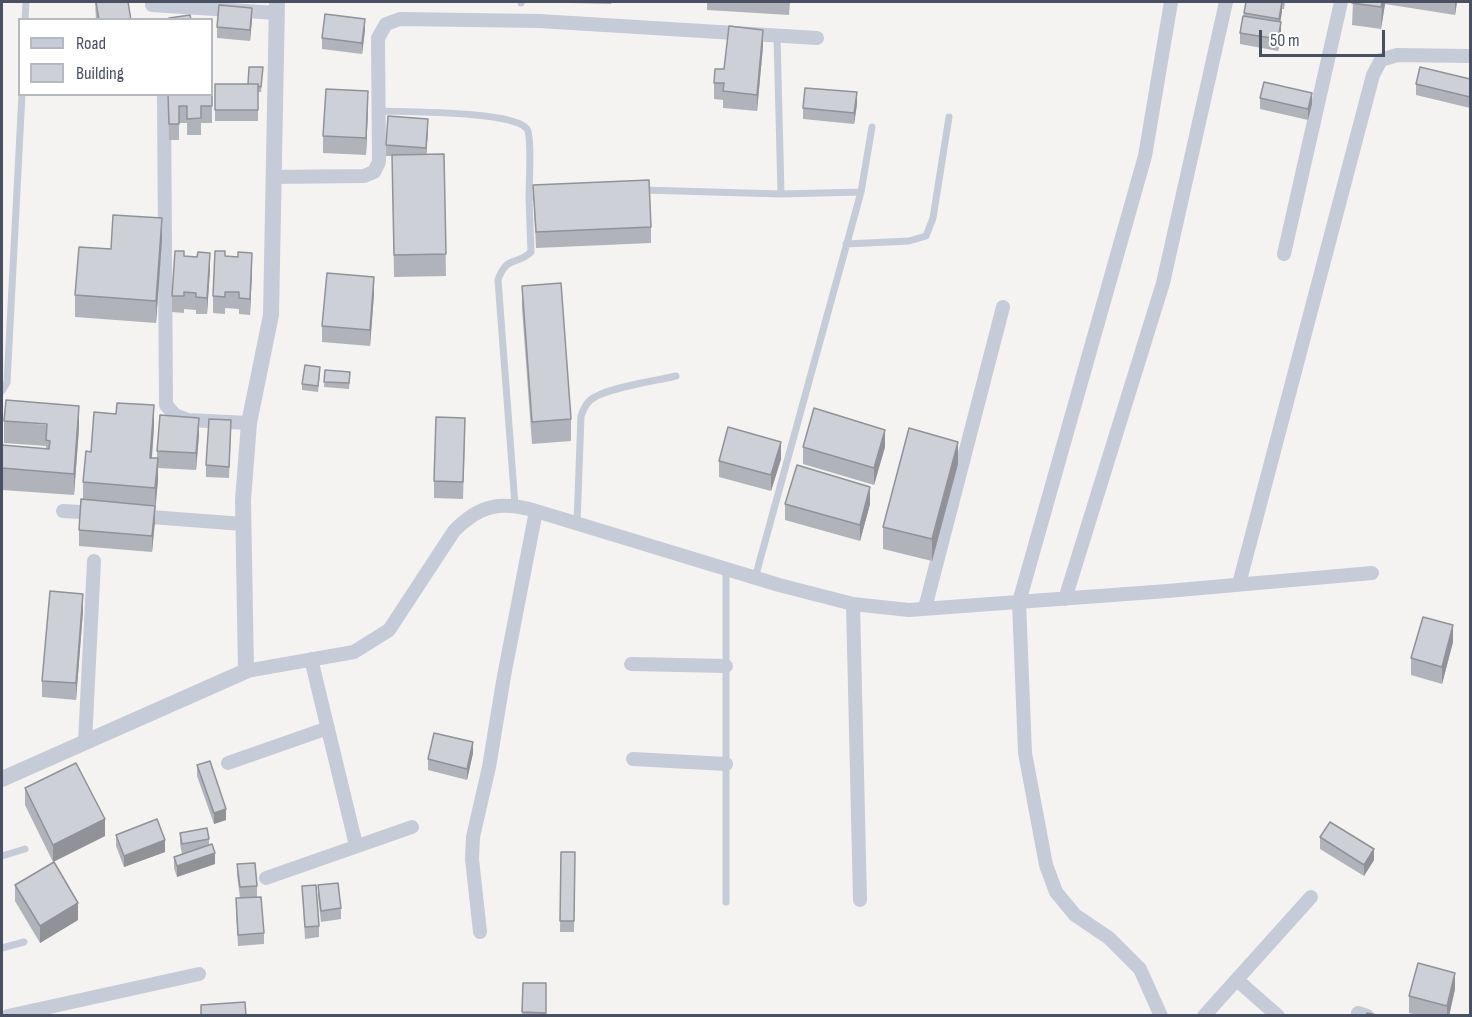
<!DOCTYPE html>
<style>
body{margin:0}
#map{position:relative;width:1472px;height:1017px;overflow:hidden;background:#f4f3f2;font-family:"Sofia Sans Condensed",sans-serif}
canvas{display:block}
.frame{position:absolute;inset:0;border:3px solid #485061;pointer-events:none}
.legend{position:absolute;left:18px;top:18px;width:195px;height:78px;box-sizing:border-box;background:#fff;border:2px solid #b6b9c0;margin:0;padding:8px 10px;list-style:none;font-size:18px;color:#485061}
.legend li{display:flex;align-items:center;gap:12px;height:30px}
.legend b{width:30px;border:2px solid #b6b9c0}
.scale{position:absolute;left:1259px;top:30px;width:126px;height:27px;box-sizing:border-box;border:3px solid #485061;border-top:0;padding-left:8px;font-size:18px;line-height:21px;white-space:nowrap;color:#485061;-webkit-text-stroke:4px #fff;paint-order:stroke}
</style>
<div id="map">
<canvas width="1472" height="1017"></canvas>
<div class="frame"></div>
<ul class="legend">
<li><b style="height:8px;background:#c5cbd7"></b>Road</li>
<li><b style="height:16px;background:#ced0d8"></b>Building</li>
</ul>
<div class="scale">50 m</div>
</div>
<script>
const c = document.querySelector('canvas').getContext('2d');
c.lineJoin = 'round';
function trace(path, color, width, dash) {
  c.strokeStyle = color;
  c.lineWidth = width;
  c.lineCap = dash ? 'butt' : 'round';
  c.setLineDash(dash || []);
  c.stroke(path);
}
function fillPath(path, color) {
  c.fillStyle = color;
  c.fill(path, 'evenodd');
}
trace(new Path2D(`
 M521,3V2
 M25,20L26,2
 M777,36L781,194
 M379,111C405,112 515,111 527,129C532,136 529,186 529,198L543,197
 M643,190L781,194L861,192
 M846,244L909,241L926,236L933,218L949,117
 M2,391L7,383L22,94
 M515,505L498,280C507,254 517,266 531,252L529,198
 M577,523L581,416C584,408 587,401 595,397C612,387 655,381 676,376
 M726,569V902
 M755,578L861,192L872,127
 M2,856L25,849
 M2,948L24,942`), '#c5cbd7', 7);
trace(new Path2D(`
 M152,5L277,13
 M164,94L166,405L175,415L188,420L249,423
 M273,177L364,176L374,172L379,162L378,38L386,24L400,19L539,21L817,38
 M1284,254L1341,2
 M63,511L98,513
 M138,516L243,524
 M1239,584L1373,75L1381,60L1397,55L1470,56
 M1065,599L1163,283L1226,2
 M853,604L860,900
 M925,608L1003,307
 M311,659L356,845
 M631,664L726,666
 M246,671L354,652L389,630L454,531C480,504 502,501 536,511L779,585L853,604L909,610L1167,591L1372,573
 M85,742L94,561
 M633,759L726,764
 M228,763L328,728
 M266,878L412,827
 M480,932L472,859L473,837L489,767L504,676L536,511
 M1237,980L1278,1016
 M1358,1013L1367,1016
 M8,1016L199,974
 M1161,1016L1140,969L1109,938L1075,915L1056,892L1046,865L1025,753L1019,602L1145,156L1171,2
 M1204,1016L1311,897`), '#c5cbd7', 14);
trace(new Path2D(`
 M2,779L246,671L243,500L249,423L271,315L277,2`), '#c5cbd7', 16);
fillPath(new Path2D(`
 M95,2H128L131,20H96Z
 M531,2H612L611,4Z
 M707,2H790L789,15L707,10Z
 M1246,2H1285L1284,9H1282L1280,22L1281,33L1278,51L1240,44V33Z
 M1353,2H1457L1455,15L1385,4L1381,29L1352,25Z
 M252,19L250,41L217,38V27Z
 M365,30L362,54L322,49V38Z
 M763,46L757,111L723,108V100L714,99V83Z
 M263,67L261,92H258V121H215V84H248Z
 M1470,79V108L1416,95V84Z
 M212,82V123H201V135H187V123H179V140H169L168,94Z
 M1260,98L1312,104L1308,120L1260,109Z
 M857,104L854,124L803,119V108Z
 M368,107L366,155L323,153V136Z
 M428,130L426,155L444,154L446,276L394,277L392,156H386V145Z
 M533,185L651,227V243L536,248Z
 M162,240L156,323L75,317V295L111,249Z
 M184,256L210,269L207,314H196V310L184,309V313L172,312V296Z
 M225,256L252,269L250,315L239,314V309L225,308V314L213,313V296Z
 M522,286L571,419V441L532,444L522,308Z
 M374,294L370,346L322,342V326Z
 M325,370L350,377L349,389L324,387Z
 M320,372L318,392L302,390V384Z
 M116,414L154,427L152,458H157V451L199,435L196,470L158,468V480L152,552L79,546V530L83,499V482L91,452Z
 M4,421L79,428L74,495L2,490V468L46,448V446L4,443Z
 M231,432L229,478L206,477V465Z
 M465,435L463,499L434,498V481Z
 M803,447H885L874,485L803,464Z
 M781,459L771,491L719,477V461Z
 M958,464L932,561L883,549V527Z
 M785,504H870L860,541L785,520Z
 M83,611L76,700L42,697V681Z
 M1453,642L1442,684L1411,675V658Z
 M473,753L467,780L428,770V759Z
 M197,765L226,820L214,824L197,776Z
 M25,788L105,836L53,862L25,805Z
 M180,833L209,839V845L215,864L177,877L174,868V857L182,854L180,844Z
 M116,835L165,852L124,867L116,846Z
 M1320,837L1374,860L1364,876L1320,849Z
 M561,852H575L574,932H560Z
 M237,864L257,886V897L264,933V944L238,946L236,910V898H240L237,875Z
 M15,885L78,920L40,943L15,901Z
 M318,885L341,908V919L321,922L318,896Z
 M302,886L319,926V937L305,939Z
 M523,983H546V1016H522Z
 M1455,989L1449,1016H1421L1409,1013V996Z`), '#b1b3ba');
fillPath(new Path2D(`
 M1282,2V12L1279,30V19Z
 M1382,2H1385V4L1381,29Z
 M1455,2H1457L1455,15Z
 M252,8V19L250,41V30Z
 M365,19V30L362,54V43Z
 M1281,22V33L1278,51V39Z
 M763,30V46L757,111V95Z
 M368,91V107L366,155V138Z
 M857,92V104L854,124V113Z
 M1312,93V104L1308,120V109Z
 M428,119V130L426,159V148Z
 M162,218V240L156,323V301Z
 M210,253V269L207,314V298Z
 M252,253V269L250,315V299Z
 M374,277V294L370,346V330Z
 M154,405V427L150,479V458Z
 M79,406V428L74,495V474Z
 M199,418V435L196,470V453Z
 M885,430V447L874,485V468Z
 M781,442V459L771,491V475Z
 M958,442V464L932,561V539Z
 M158,458V480L155,509V488Z
 M870,487V504L860,541V525Z
 M155,506V522L152,552V536Z
 M83,594V611L76,700V683Z
 M1453,625V642L1442,684V667Z
 M473,742V753L467,780V769Z
 M226,809V820L214,824V813Z
 M105,819V836L53,862V845Z
 M165,840V852L124,867V856Z
 M1374,849V860L1364,876V865Z
 M215,853V864L177,877V866Z
 M78,903V920L40,943V926Z
 M1455,973V989L1449,1016H1447V1006Z`), '#909297');
const building = new Path2D(`
 M96,2H128L131,20H99Z
 M1246,2H1282L1279,19L1244,13Z
 M1353,2H1382L1381,7L1352,3Z
 M219,5L252,8L250,30L217,27Z
 M325,14L365,19L362,43L322,38Z
 M190,15L191,20H169V18Z
 M1243,16L1281,22L1278,39L1240,33Z
 M729,26L763,30L757,95L723,91L724,83H714L715,69H724Z
 M249,67H263L261,87L258,86V84H248Z
 M1420,67L1470,79V97L1416,84Z
 M212,82V106H201V118L187,119V106H179V124H169L168,94H212Z
 M1264,82L1312,93L1308,109L1260,98Z
 M215,84H258V110H215Z
 M805,88L857,92L854,113L803,108Z
 M326,89L368,91L366,138L323,136Z
 M388,116L428,119L426,148L386,145Z
 M444,154L446,254L394,255L392,155Z
 M649,180L651,227L536,232L533,185Z
 M113,215L162,218L156,301L75,295L79,247L111,249Z
 M175,251H184V256L197,257L198,252L210,253L207,298L196,297V293L184,292V296H172Z
 M215,251H225V256L238,257V252L252,253L250,299L239,298V292H225V297L213,296Z
 M327,273L374,277L370,330L322,326Z
 M561,283L571,419L532,422L522,286Z
 M305,365L320,367L318,386L302,384Z
 M325,370L350,372L349,383L324,382Z
 M6,400L79,406L74,474L2,468V445L49,449L50,441L46,440L47,424L4,421Z
 M117,403L154,405L150,458H158L155,488L83,482L86,451L91,452L94,412L116,414Z
 M814,408L885,430L874,468L803,447Z
 M160,415L199,418L196,453L157,451Z
 M436,417L465,418L463,482L434,481Z
 M209,419L231,420L229,467L206,465Z
 M728,427L781,442L771,475L719,461Z
 M909,428L958,442L932,539L883,527Z
 M797,465L870,487L860,525L785,504Z
 M81,499L155,506L152,536L79,530Z
 M50,591L83,594L76,683L42,681Z
 M1423,617L1453,625L1442,667L1411,658Z
 M434,733L473,742L467,769L428,759Z
 M210,761L226,809L214,813L197,765Z
 M76,763L105,819L53,845L25,788Z
 M157,819L165,840L124,856L116,835Z
 M1330,822L1374,849L1364,865L1320,837Z
 M207,828L209,839L182,844L180,833Z
 M212,844L215,853L177,866L174,857Z
 M561,852H575L574,921H560Z
 M54,862L78,903L40,926L15,885Z
 M255,863L257,886L240,887L237,864Z
 M338,883L341,908L321,911L318,885Z
 M316,885L319,926L305,927L302,886Z
 M261,897L264,933L238,935L236,898Z
 M1418,963L1455,973L1447,1006L1409,996Z
 M523,983H546V1013L522,1012Z
 M245,1002L246,1016H201V1005Z
 M1367,1013L1382,1016H1366Z`);
fillPath(building, '#ced0d8');
trace(building, '#909297', 1.5);
</script>
